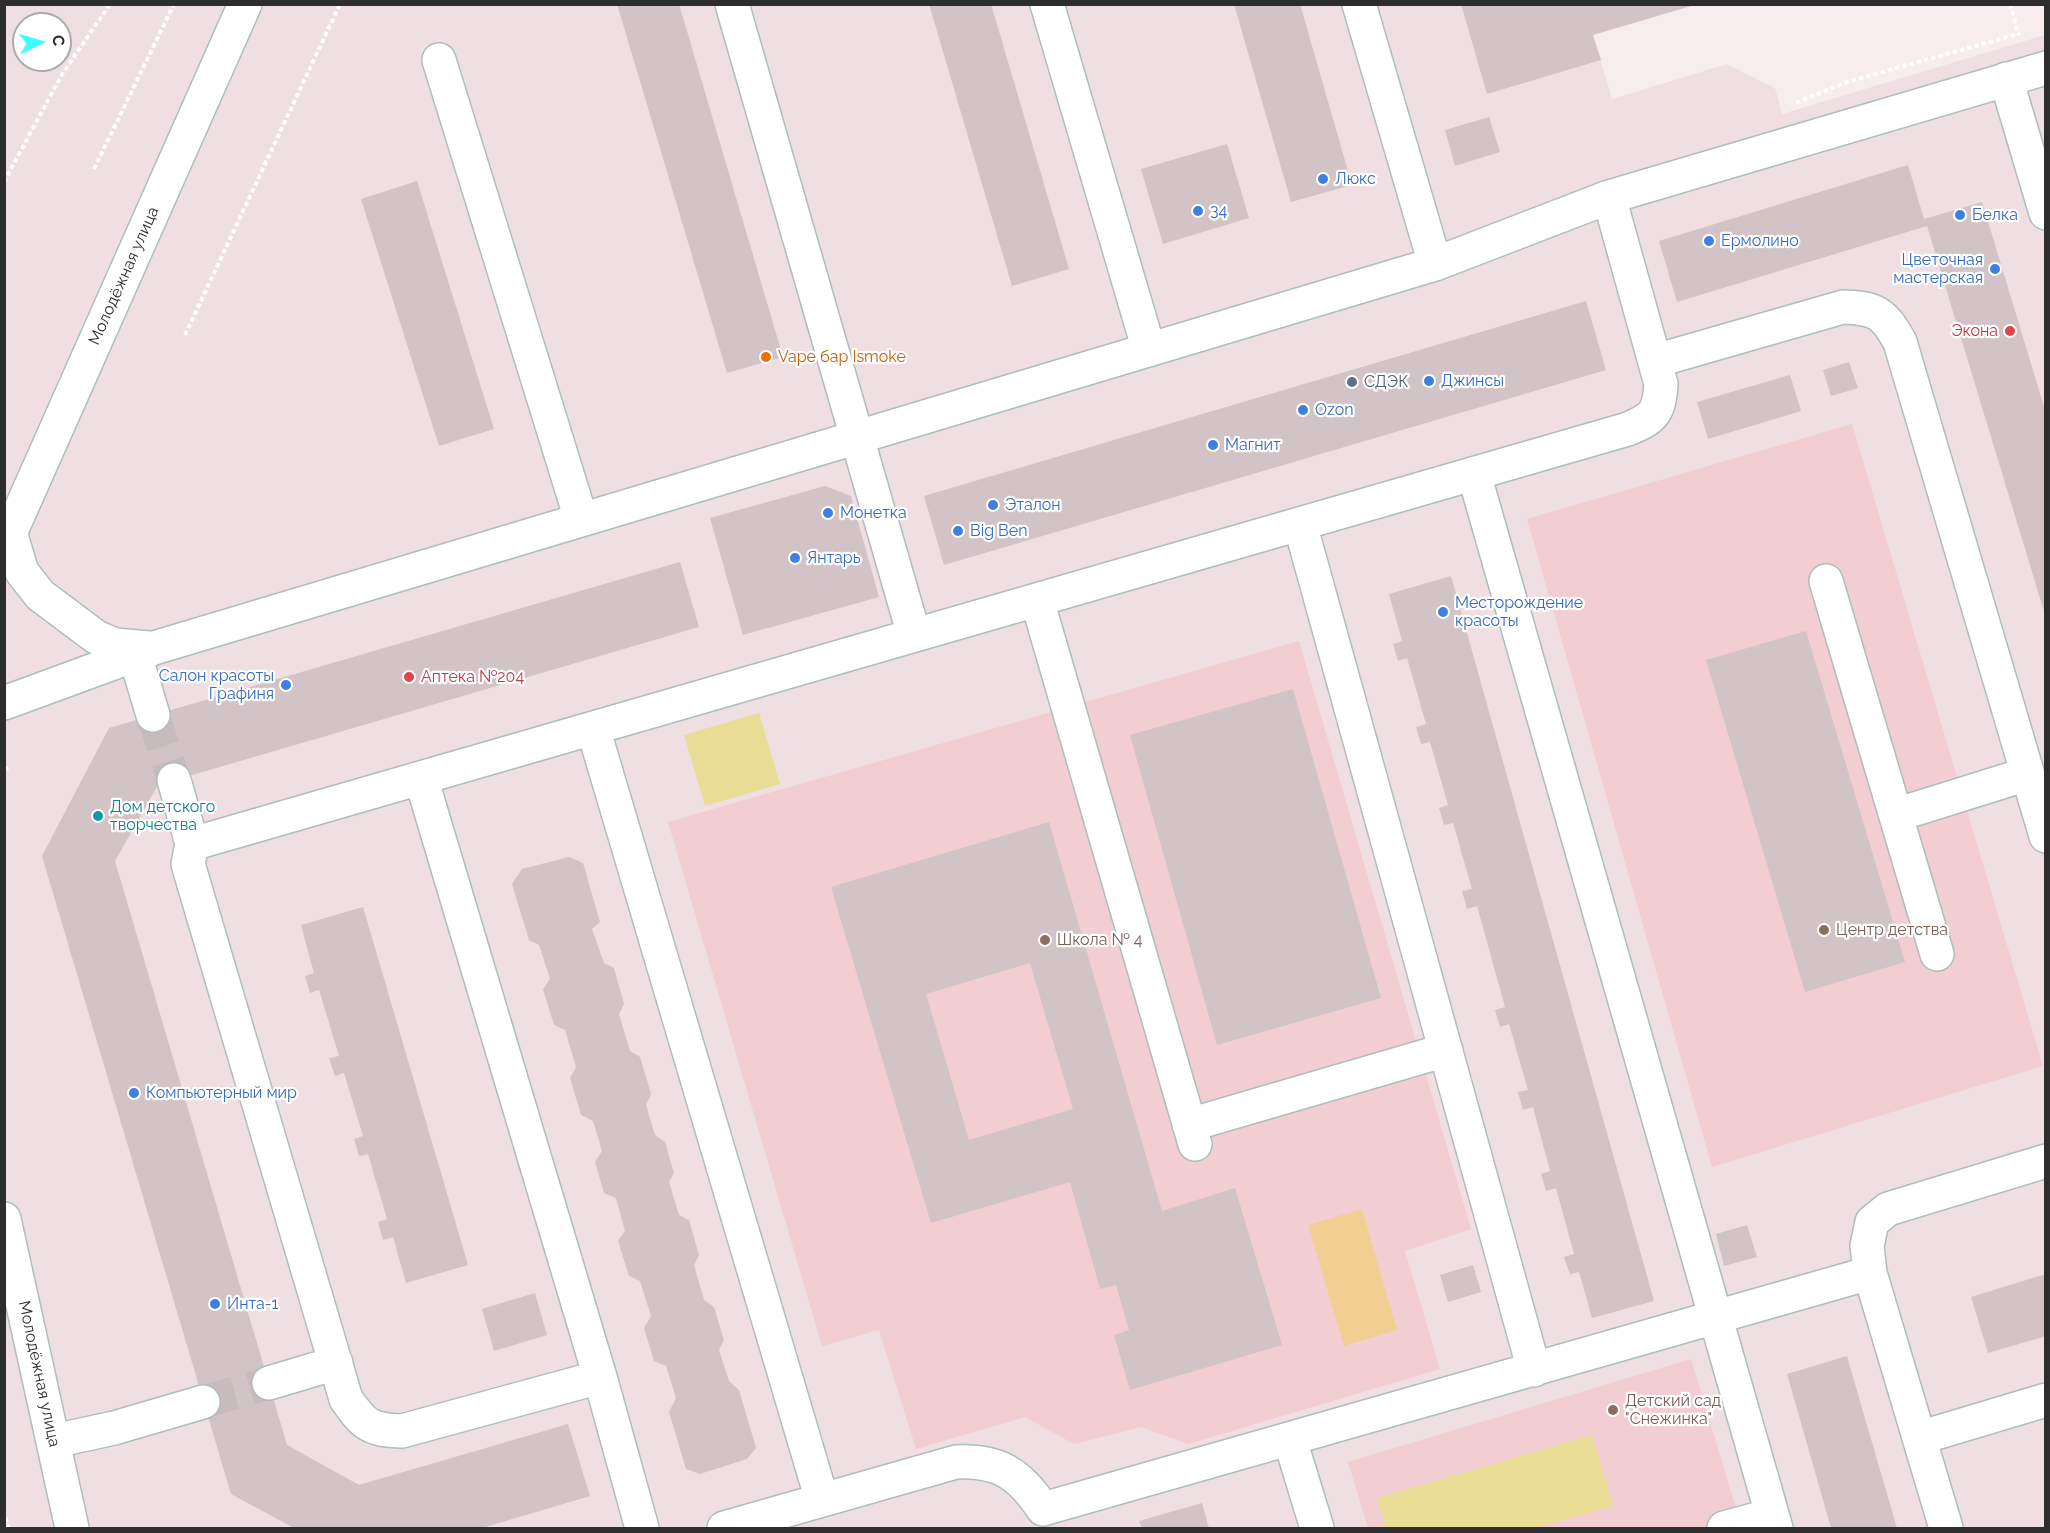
<!DOCTYPE html>
<meta charset="utf-8">
<style>
body{margin:0}
#map{position:relative;width:2050px;height:1533px;overflow:hidden;background:#efdee2;font-family:Raleway,sans-serif}
canvas{display:block}
.frame{position:absolute;inset:0;border:6px solid #2d2d2d;pointer-events:none}
.north{position:absolute;left:12px;top:12px;width:60px;height:60px;box-sizing:border-box;background:#fff;border:2px solid #ababab;border-radius:50%;rotate:85deg;font-size:16px;font-weight:700;line-height:24px;text-align:center;color:#2d2d2d}
.north::after{content:'';display:block;margin:auto;width:21px;height:27px;background:#3cfdff;clip-path:polygon(50% 0,100% 100%,50% 72%,0 100%)}
</style>
<div id="map">
<canvas width="2050" height="1533"></canvas>
<div class="frame"></div>
<div class="north">С</div>
</div>
<script>
const c = document.querySelector('canvas').getContext('2d');
c.lineJoin = 'round';
function fillPath(path, color) {
  c.fillStyle = color;
  c.fill(path, 'evenodd');
}
function trace(path, color, width, dash) {
  c.strokeStyle = color;
  c.lineWidth = width;
  c.lineCap = dash ? 'butt' : 'round';
  c.setLineDash(dash || []);
  c.stroke(path);
}
function label(font, color, halo, rows, align = 'center') {
  c.font = font + ' Raleway,sans-serif';
  c.lineWidth = 4.5;
  c.setLineDash([]);
  c.textBaseline = 'middle';
  c.strokeStyle = halo;
  c.fillStyle = color;
  for (const [text, x, y, turn = 0] of rows) {
    c.save();
    c.translate(x, y);
    c.rotate((+turn || 0) * Math.PI / 180);
    c.textAlign = isNaN(turn) ? turn : align;
    if (halo) c.strokeText(text, 0, 0);
    c.fillText(text, 0, 0);
    c.restore();
  }
}
fillPath(new Path2D(`
 M1852,424L2043,1066L1712,1167L1527,519Z
 M1299,641L1471,1229L1405,1251L1440,1369L1188,1444L1141,1427L1074,1444L1025,1417L916,1449L879,1330L822,1346L668,822Z
 M1691,1359L1742,1528H1368L1348,1462Z`), '#f2cdd2');
fillPath(new Path2D(`
 M759,713L780,784L705,806L684,735Z
 M1592,1435L1613,1506L1535,1528H1386L1377,1498Z`), '#eade97');
fillPath(new Path2D(`
 M1362,1209L1397,1330L1344,1346L1308,1225Z`), '#f2ce92');
fillPath(new Path2D(`
 M1696,5H2045V35L1782,114L1775,88L1727,64L1612,99L1593,35Z`), '#f7edef');
fillPath(new Path2D(`
 M617,4H679L783,357L727,373Z
 M929,4H991L1069,269L1012,286Z
 M1234,4H1300L1352,185L1291,202Z
 M1461,4H1694V5L1593,35L1601,60L1487,94Z
 M1489,117L1500,152L1455,166L1445,130Z
 M1227,144L1249,218L1163,244L1141,169Z
 M1908,165L1924,219L1982,202L2046,413V618L1927,226L1677,302L1659,241Z
 M417,181L494,429L439,446L361,199Z
 M1586,301L1606,370L944,565L924,496Z
 M1849,362L1858,388L1831,396L1823,370Z
 M1790,375L1801,411L1708,439L1697,402Z
 M825,486L851,496L879,597L743,635L710,518Z
 M680,562L699,627L158,785L115,861L287,1445L359,1485L568,1424L590,1496L482,1528H294L231,1494L42,856L109,728Z
 M1451,576L1654,1301L1592,1318L1579,1272L1570,1274L1564,1257L1574,1254L1556,1188L1546,1191L1541,1174L1550,1171L1533,1107L1523,1110L1518,1092L1528,1090L1509,1024L1500,1027L1495,1010L1505,1007L1477,906L1467,909L1462,891L1472,889L1453,823L1444,825L1439,808L1448,805L1430,742L1421,744L1416,727L1426,724L1407,658L1398,661L1393,644L1402,641L1389,594Z
 M1806,631L1905,962L1805,992L1706,660Z
 M1293,689L1381,998L1217,1045L1130,735Z
 M1049,822L1162,1211L1235,1188L1282,1345L1130,1390L1114,1335L1129,1330L1116,1285L1100,1289L1070,1182L931,1223L831,887ZM1030,963L1073,1109L969,1140L926,994Z
 M569,857L583,863L600,922L592,929L604,963L614,968L624,1004L619,1014L630,1051L640,1057L651,1094L646,1105L655,1135L665,1142L674,1173L669,1182L679,1215L689,1220L699,1255L694,1265L704,1300L714,1307L724,1340L719,1350L729,1381L739,1390L756,1448L747,1459L700,1474L686,1469L669,1412L676,1398L666,1366L654,1361L644,1328L651,1316L640,1281L629,1276L618,1241L625,1231L616,1198L604,1193L595,1162L602,1151L593,1121L581,1115L570,1078L576,1067L565,1030L554,1025L543,989L550,979L539,945L529,940L512,884L522,869Z
 M363,907L468,1265L406,1283L393,1237L383,1240L378,1222L387,1219L368,1154L359,1156L354,1139L363,1136L344,1073L335,1076L329,1058L339,1056L319,990L310,993L305,976L314,973L301,925Z
 M1747,1225L1757,1257L1724,1266L1716,1234Z
 M1473,1265L1481,1292L1448,1302L1440,1275Z
 M2046,1274V1336L1988,1353L1971,1297Z
 M535,1293L547,1335L494,1351L482,1309Z
 M1847,1356L1866,1422L1897,1528H1831L1787,1374Z
 M1202,1503L1209,1528H1142L1139,1521Z`), '#d2c3c6');
trace(new Path2D(`
 M153,715L174,780
 M203,1402L269,1383`), '#c8bbbe', 33, [33, 16]);
const minor = new Path2D(`
 M732,4L914,635
 M1047,4L1149,350
 M1359,4L1435,264
 M439,60L581,519
 M2006,79L2046,213
 M1655,361L1843,307C1876,308 1884,313 1900,342L2046,836
 M1474,474L1776,1528
 M1300,524L1534,1370
 M10,532L22,572L40,595L96,637L115,645L149,648
 M4,547L245,4
 M1826,581L1937,954
 M1037,600L1195,1144
 M135,655L153,715
 M4,703L154,648L1435,264L1609,197L2046,68
 M593,728L822,1500
 M421,778L600,1377L642,1528
 M174,780L192,844
 M1896,815L2027,774
 M1189,1125L1446,1050
 M4,1219L72,1528
 M600,1377L402,1431C370,1430 364,1425 346,1399L188,864L192,844L1628,429C1654,418 1659,413 1661,384L1609,197
 M269,1383L336,1363
 M1919,1438L2046,1400
 M1290,1440L1317,1528
 M54,1441L114,1428L203,1402
 M724,1528L956,1462C999,1460 1020,1474 1043,1509L1870,1273
 M1724,1528L1772,1515
 M1946,1528L1870,1273L1867,1246L1872,1222L1888,1209L2046,1161`);
trace(minor, '#aebdbe', 36);
trace(new Path2D(`
 M2010,4L2019,35
 M1796,103L1847,82L2018,34
 M94,169L174,4
 M4,182L61,76L110,4
 M185,335L340,4
 M4,769L10,768
 M4,1510L8,1528`), '#fff', 4, [4.5, 3]);
trace(minor, '#fff', 33);
for (const [x, y, r, color] of [
 [1323,179,6,"#3f7fe0"],
 [1198,211,6,"#3f7fe0"],
 [1960,215,6,"#3f7fe0"],
 [1709,241,6,"#3f7fe0"],
 [1995,269,6,"#3f7fe0"],
 [2010,331,6,"#e0444e"],
 [766,357,6,"#e8710a"],
 [1429,381,6,"#3f7fe0"],
 [1352,382,6,"#5c6f8a"],
 [1303,410,6,"#3f7fe0"],
 [1213,445,6,"#3f7fe0"],
 [993,505,6,"#3f7fe0"],
 [828,513,6,"#3f7fe0"],
 [958,531,6,"#3f7fe0"],
 [795,558,6,"#3f7fe0"],
 [1443,612,6,"#3f7fe0"],
 [409,677,6,"#e0444e"],
 [286,685,6,"#3f7fe0"],
 [98,816,6,"#0f9aa8"],
 [1824,930,6,"#8d6e63"],
 [1045,940,6,"#8d6e63"],
 [134,1093,6,"#3f7fe0"],
 [215,1304,6,"#3f7fe0"],
 [1613,1410,6,"#8d6e63"]
]) {
  const dot = new Path2D();
  dot.arc(x, y, r, 0, 2 * Math.PI);
  c.fillStyle = color;
  c.fill(dot);
  trace(dot, '#fff', 2);
}
label('16px', '#366cbe', '#fff', [
 ["Люкс",1335,179],
 ["34",1210,211],
 ["Белка",1972,215],
 ["Ермолино",1721,241],
 ["Цветочная",1983,260,"right"],
 ["мастерская",1983,278,"right"],
 ["Джинсы",1441,381],
 ["Ozon",1315,410],
 ["Магнит",1225,445],
 ["Эталон",1005,505],
 ["Монетка",840,513],
 ["Big Ben",970,531],
 ["Янтарь",807,558],
 ["Месторождение",1455,603],
 ["красоты",1455,621],
 ["Салон красоты",274,676,"right"],
 ["Графиня",274,694,"right"],
 ["Компьютерный мир",146,1093],
 ["Инта-1",227,1304]
], 'left');
label('16px', '#2d2d2d', '#fff', [
 ["Молодёжная улица",124,276,-66],
 ["Молодёжная улица",39,1374,78]
]);
label('16px', '#be3a42', '#fff', [
 ["Экона",1998,331],
 ["Аптека №204",421,677,"left"]
], 'right');
label('16px', '#c56008', '#fff', [
 ["Vape бар Ismoke",778,357]
], 'left');
label('16px', '#4e5e75', '#fff', [
 ["СДЭК",1364,382]
], 'left');
label('16px', '#0d838f', '#fff', [
 ["Дом детского",110,807],
 ["творчества",110,825]
], 'left');
label('16px', '#785e54', '#fff', [
 ["Центр детства",1836,930],
 ["Школа № 4",1057,940],
 ["Детский сад",1625,1401],
 ["\"Снежинка\"",1625,1419]
], 'left');
</script>
